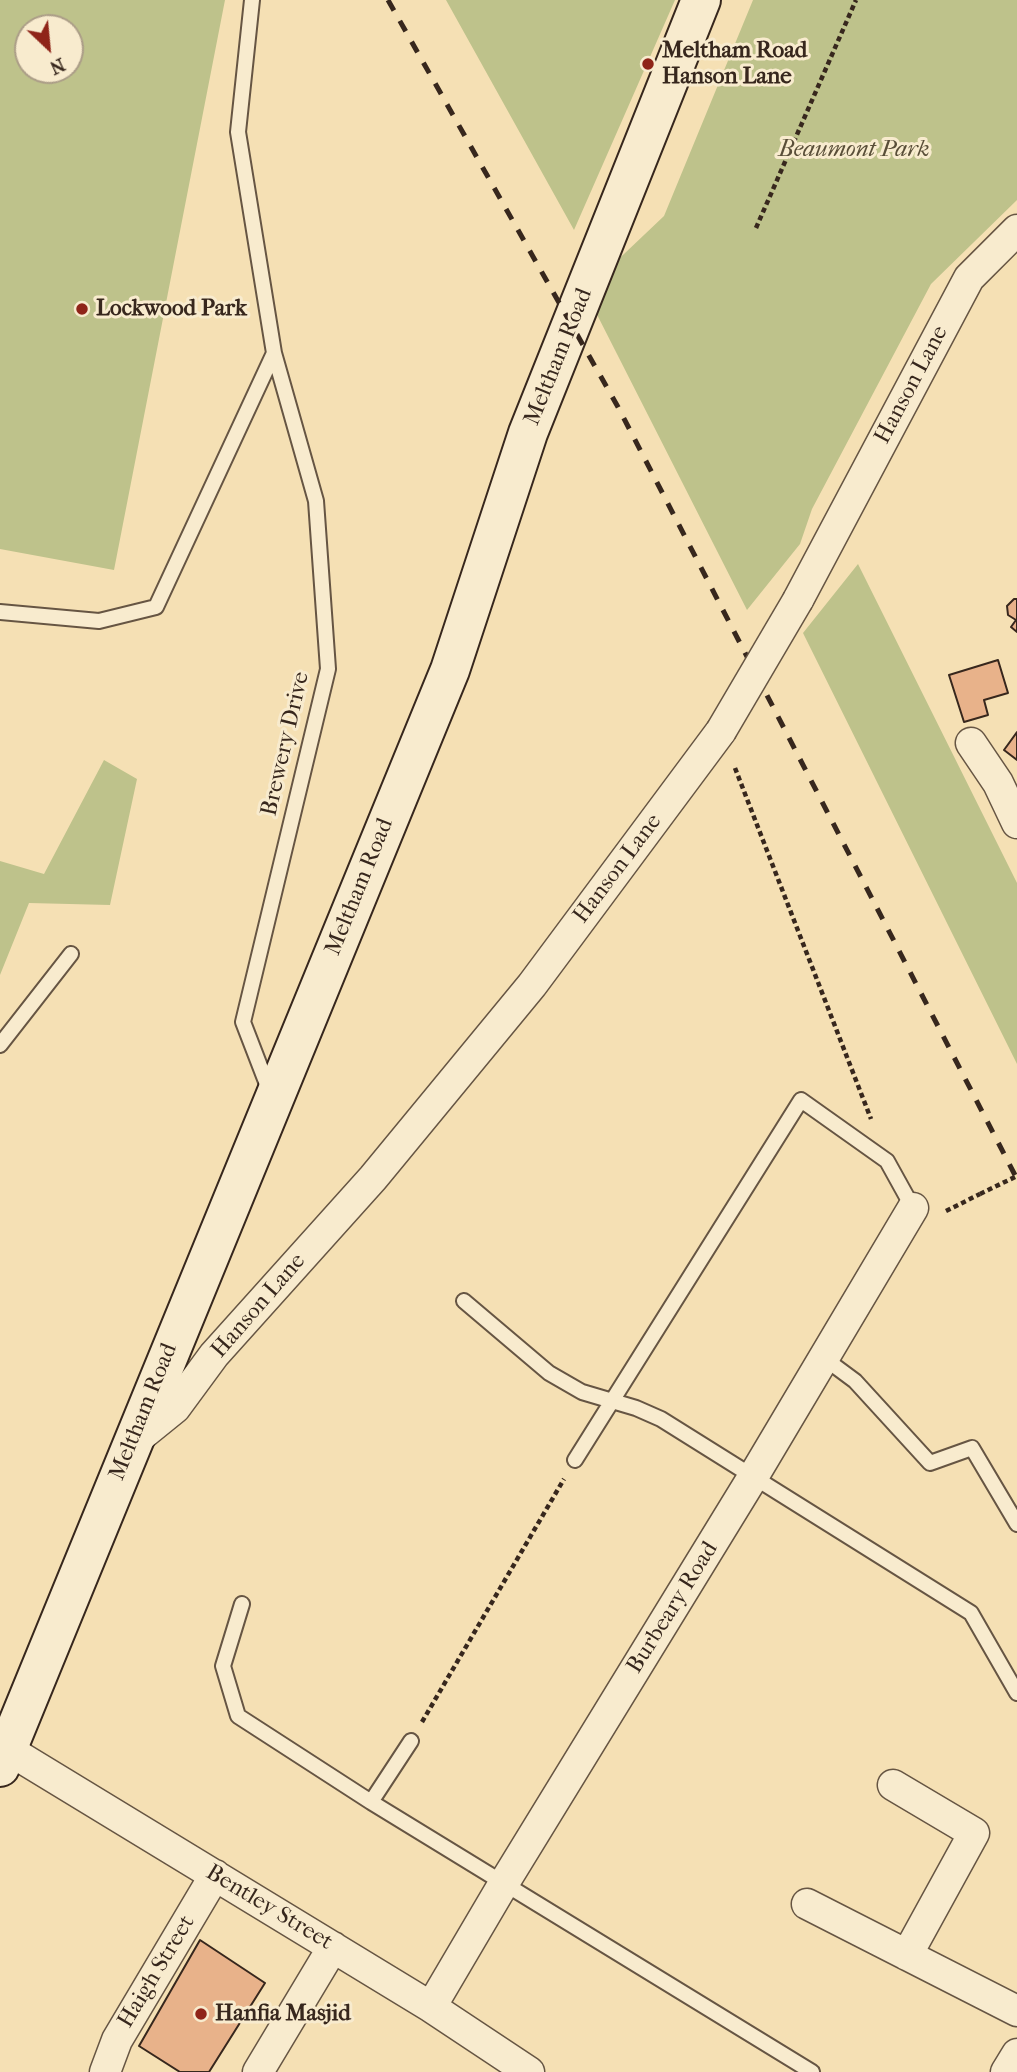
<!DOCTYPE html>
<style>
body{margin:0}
#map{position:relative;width:1017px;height:2072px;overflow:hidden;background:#f5e0b4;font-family:"IM FELL French Canon",serif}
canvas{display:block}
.north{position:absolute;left:14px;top:14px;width:70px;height:70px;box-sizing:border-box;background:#f8ebce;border:2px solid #ab9d87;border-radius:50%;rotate:154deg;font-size:19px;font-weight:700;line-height:28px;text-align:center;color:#37271d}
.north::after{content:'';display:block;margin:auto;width:24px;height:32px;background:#8f2418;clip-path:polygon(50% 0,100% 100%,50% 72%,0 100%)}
</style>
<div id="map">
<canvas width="1017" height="2072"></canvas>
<div class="north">N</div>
</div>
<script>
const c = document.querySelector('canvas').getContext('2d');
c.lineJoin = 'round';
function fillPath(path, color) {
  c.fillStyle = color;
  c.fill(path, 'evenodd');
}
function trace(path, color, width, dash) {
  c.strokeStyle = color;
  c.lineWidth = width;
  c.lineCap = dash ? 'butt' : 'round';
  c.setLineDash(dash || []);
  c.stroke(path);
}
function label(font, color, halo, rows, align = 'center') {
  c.font = font + ' "IM FELL French Canon",serif';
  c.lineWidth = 6;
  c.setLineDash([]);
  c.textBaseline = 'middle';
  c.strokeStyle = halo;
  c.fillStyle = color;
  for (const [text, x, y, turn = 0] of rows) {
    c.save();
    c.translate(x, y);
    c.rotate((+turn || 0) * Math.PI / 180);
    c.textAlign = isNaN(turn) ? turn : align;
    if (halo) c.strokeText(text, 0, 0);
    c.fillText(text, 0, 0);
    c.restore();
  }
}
fillPath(new Path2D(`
 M0,0H225L114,570L0,549ZM28,28H70V70H28Z
 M446,0H675L574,230Z
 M753,0H1017V200L931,284L812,509L800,544L747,610L585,291L664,216Z
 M858,564L1017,883V1064L803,633Z
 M104,760L137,779L110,905L29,903L0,975V861L44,874Z`), '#bec28b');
const building = new Path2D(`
 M1014,599H1017V632L1011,627L1016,620L1008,615L1007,606Z
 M998,660L1008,693L984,700L988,715L964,722L949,675Z
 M1017,732V760L1004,750Z
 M200,1940L265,1983L209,2072H180L139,2046Z`);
fillPath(building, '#e8b28a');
trace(building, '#37271d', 2);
const service = new Path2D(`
 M0,612L99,621L156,607L274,353L238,132L252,0
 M0,1045L71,954
 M270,1092L243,1022L328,669L316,501L274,353
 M464,1301L549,1373L582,1392L636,1408L661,1419L971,1613L1017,1693
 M824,1358L855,1381L930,1463L972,1448L1017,1524
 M575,1460L801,1100L887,1161L913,1208
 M242,1604L223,1666L238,1716L371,1802L812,2072
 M371,1802L411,1741`);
const minor = new Path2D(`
 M798,600L969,278L1017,230
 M971,743L998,783L1017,823
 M133,1442L175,1408L214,1355L373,1178L532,985L721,731
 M7,1749L431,2007L529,2072
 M893,1785L974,1833L907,1955
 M807,1904L1017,2011
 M431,2007L504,1883L753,1477L913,1208
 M105,2072L117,2040L215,1875
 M258,2072L333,1947
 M1006,2072L1017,2054`);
const secondary = new Path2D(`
 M0,1767L450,670L528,433L701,0`);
trace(service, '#665543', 18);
trace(minor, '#665543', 33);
trace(secondary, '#37271d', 42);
trace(new Path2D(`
 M756,228L856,0
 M735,768L871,1119
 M946,1211L980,1194
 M422,1722L564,1479`), '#37271d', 4.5, [5, 3.5]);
trace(service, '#f8ebce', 14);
trace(minor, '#f8ebce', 30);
trace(secondary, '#f8ebce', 38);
trace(new Path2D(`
 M388,0L618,407L1017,1179`), '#37271d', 5, [12, 12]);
const minorBridge = new Path2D(`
 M721,731L798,600`);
trace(minorBridge, '#665543', 33, []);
trace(new Path2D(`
 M980,1194L1017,1176`), '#37271d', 4.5, [5, 3.5]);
trace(minorBridge, '#f8ebce', 30);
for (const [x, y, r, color] of [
 [648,64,7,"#8f2418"],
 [82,309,7,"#8f2418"],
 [201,2014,7,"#8f2418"]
]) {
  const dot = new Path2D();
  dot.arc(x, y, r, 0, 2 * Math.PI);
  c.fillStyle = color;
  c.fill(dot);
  trace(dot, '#f8ebce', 2.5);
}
label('bold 23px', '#37271d', '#f8ebce', [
 ["Meltham Road",662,51],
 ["Hanson Lane",662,77],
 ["Lockwood Park",96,309],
 ["Hanfia Masjid",215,2014]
], 'left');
label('italic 23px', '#594e38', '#f8ebce', [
 ["Beaumont Park",854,150]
]);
label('23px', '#37271d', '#f8ebce', [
 ["Meltham Road",559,357,-68],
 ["Hanson Lane",912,385,-62],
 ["Brewery Drive",286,744,-77],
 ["Hanson Lane",618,869,-53],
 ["Meltham Road",360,887,-68],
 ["Hanson Lane",259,1306,-49],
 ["Meltham Road",144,1412,-68],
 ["Burbeary Road",673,1608,-58],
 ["Bentley Street",269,1908,31],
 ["Haigh Street",157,1972,-59]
]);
</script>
